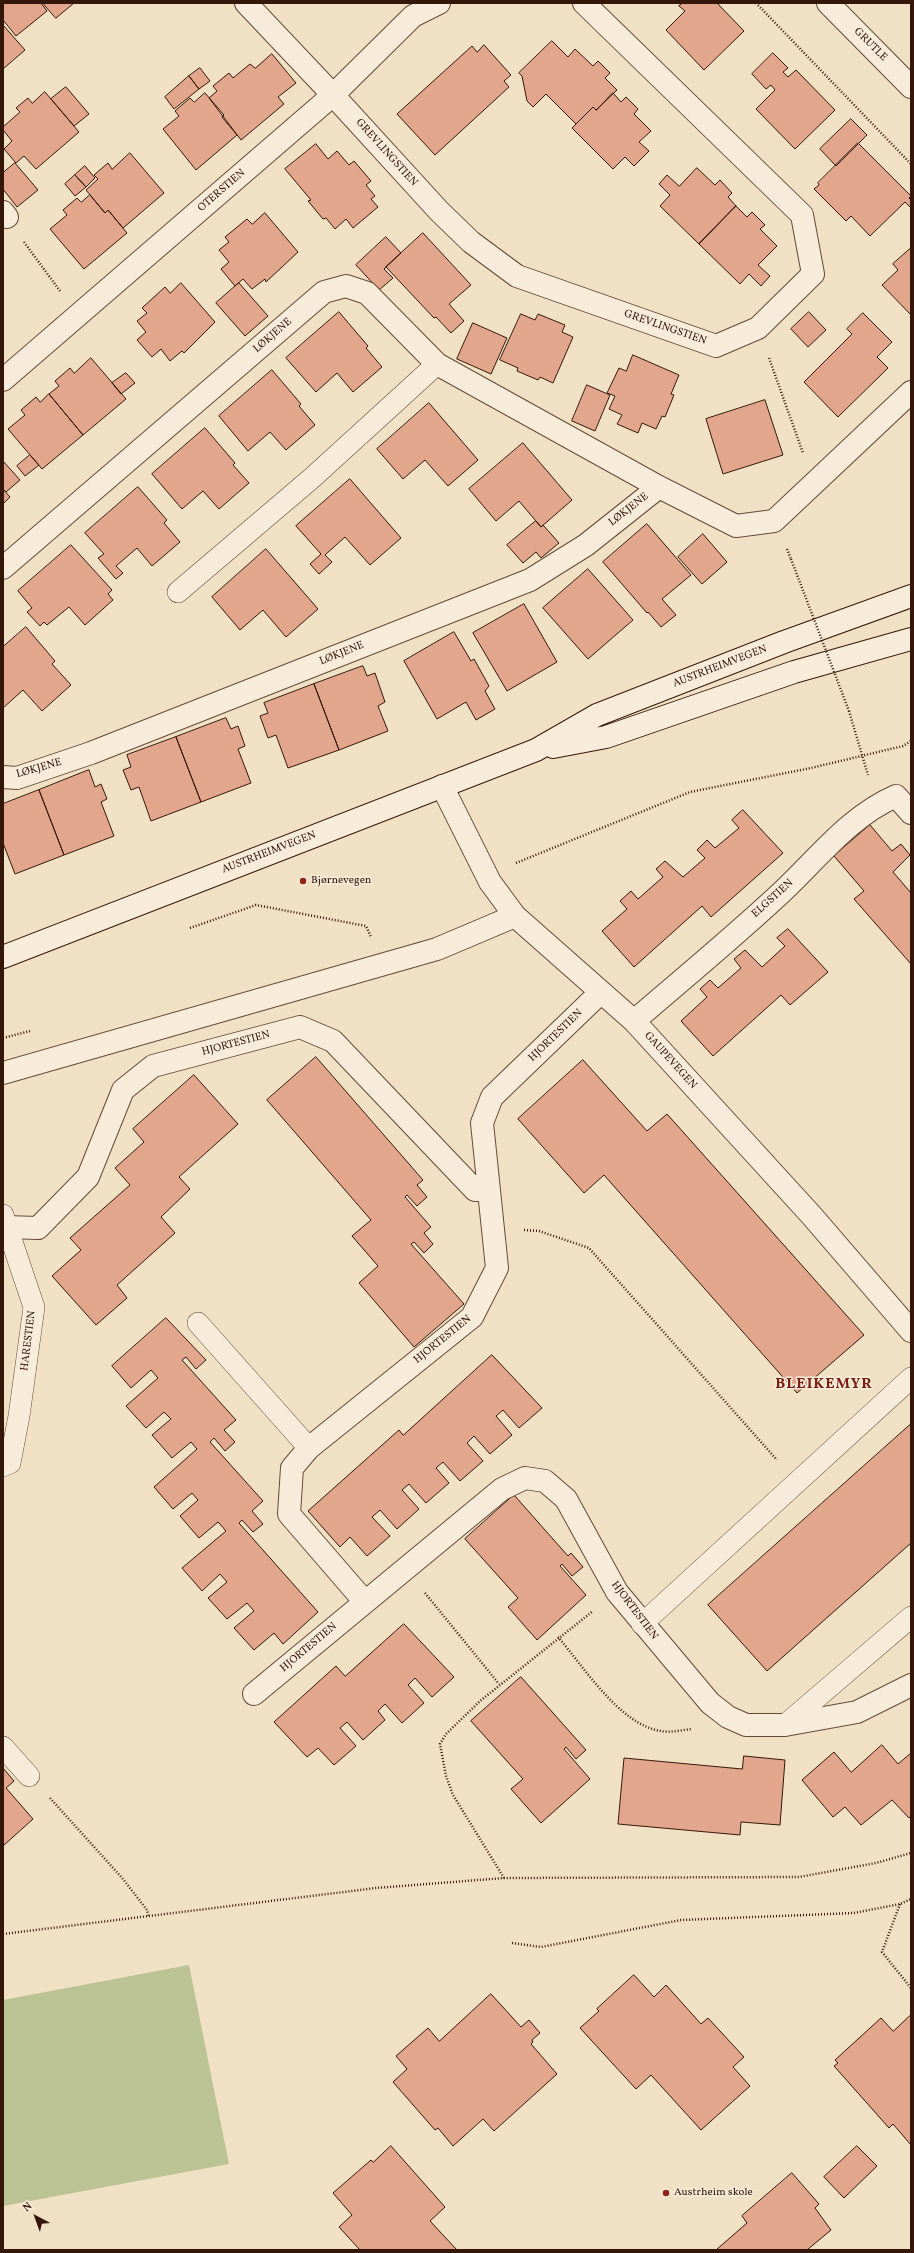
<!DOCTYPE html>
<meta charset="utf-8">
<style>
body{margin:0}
#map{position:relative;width:914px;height:2253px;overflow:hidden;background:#f1e1c4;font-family:Vollkorn,serif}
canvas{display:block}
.frame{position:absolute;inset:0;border:4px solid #351709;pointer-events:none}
.north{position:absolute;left:16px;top:2197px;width:40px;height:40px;-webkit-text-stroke:3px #f6ecd9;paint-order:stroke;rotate:319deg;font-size:11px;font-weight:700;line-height:16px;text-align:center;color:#351709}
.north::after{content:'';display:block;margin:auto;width:14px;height:18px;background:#351709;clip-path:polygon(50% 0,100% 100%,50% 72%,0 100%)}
</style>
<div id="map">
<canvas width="914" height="2253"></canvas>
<div class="frame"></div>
<div class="north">N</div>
</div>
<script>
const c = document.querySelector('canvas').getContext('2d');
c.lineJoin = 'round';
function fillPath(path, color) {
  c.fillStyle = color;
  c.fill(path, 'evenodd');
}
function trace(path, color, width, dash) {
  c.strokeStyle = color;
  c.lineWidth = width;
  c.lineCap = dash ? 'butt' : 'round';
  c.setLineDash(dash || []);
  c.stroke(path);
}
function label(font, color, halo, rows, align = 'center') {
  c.font = font + ' Vollkorn,serif';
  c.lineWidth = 3;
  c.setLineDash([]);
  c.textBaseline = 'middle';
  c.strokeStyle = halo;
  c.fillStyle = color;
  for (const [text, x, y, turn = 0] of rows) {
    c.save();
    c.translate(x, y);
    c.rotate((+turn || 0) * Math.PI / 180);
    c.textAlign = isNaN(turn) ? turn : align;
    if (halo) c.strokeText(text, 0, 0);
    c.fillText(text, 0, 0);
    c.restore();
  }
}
fillPath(new Path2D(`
 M189,1965L229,2164L3,2206V2000Z`), '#bbc294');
const building = new Path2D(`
 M3,3H41L47,11L16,36L3,20Z
 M43,3H74L56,18Z
 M683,3H717L744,31L704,70L666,30L685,11L679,6Z
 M3,25L25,50L3,69Z
 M552,41L568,57L575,49L593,66L598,61L610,73L605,78L617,90L596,110L593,107L576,124L546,94L533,107L527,101L522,76L519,73Z
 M484,45L511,75L504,81L509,87L435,155L397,114L472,46L477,52Z
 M773,53L788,68L783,72L788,77L796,70L835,110L795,149L756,109L775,90L771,85L766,89L752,74Z
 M272,54L296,83L278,97L284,104L241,140L209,98L217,91L213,86L229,73L233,78L250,64L255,68Z
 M200,68L210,81L199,89L189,76Z
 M189,76L199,89L174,109L165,97Z
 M66,87L89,114L74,126L51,99Z
 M45,92L79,132L36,169L24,156L16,163L4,149L12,141L3,130V127L20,112L16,108L28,98L32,103Z
 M205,93L224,115L222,117L237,135L196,170L163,129L179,116L175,111L190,98L194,102Z
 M613,93L621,102L626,97L638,109L634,114L651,131L639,142L649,151L634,166L625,157L613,169L572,128L593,107L596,110Z
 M851,119L867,135L836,166L820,149Z
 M858,143L911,196L909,198L911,200V208L905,202L870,236L851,216L846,221L814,189L819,185L818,183Z
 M316,144L328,159L337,151L349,165L354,161L371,181L366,185L375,196L371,199L378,207L353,228L346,219L335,229L326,218L323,219L308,201L311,200L285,169Z
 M130,153L164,193L123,228L108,210L105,213L86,190L98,179L94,175L108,163L112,169Z
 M15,163L38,190L17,207L3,189V173Z
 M85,166L95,178L86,187L75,175Z
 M697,168L715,185L720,180L732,193L728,197L736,206L699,244L660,206L670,195L659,184L667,175L679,186Z
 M75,175L86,187L75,196L65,184Z
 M90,195L105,213L108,210L127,233L84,269L50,229L67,215L63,210L77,198L81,202Z
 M736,206L747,217L752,212L765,225L760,229L777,246L758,265L770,276L761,286L749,274L740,284L699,244Z
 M265,213L298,252L266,282L265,279L252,289L243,279L235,286L221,269L229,262L219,250L229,242L225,237L247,219L252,224Z
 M423,233L471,285L449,304L464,321L451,333L436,317L434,318L386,267Z
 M386,237L401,253L384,269L393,278L379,290L356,265Z
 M911,248V315L882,285L898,270L893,264Z
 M181,283L215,322L184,353L182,351L170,361L161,349L152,357L137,340L146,332L137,321L147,313L142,308L165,287L170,293Z
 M239,283L268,316L245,336L216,303Z
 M339,312L368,346L366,348L382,367L353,392L337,373L316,392L286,358Z
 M809,312L826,330L808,347L791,329Z
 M863,313L892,342L877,357L888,368L838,417L804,382L852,334L847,329Z
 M521,314L535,320L538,314L565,325L562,332L573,337L553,383L540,377L538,380L517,371L518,368L500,360Z
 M473,323L507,338L491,374L457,359Z
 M633,355L679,375L671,394L674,395L665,417L662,416L656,429L642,423L638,433L617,424L622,415L609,409L615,396L607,393L619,368L626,371Z
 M91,358L126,399L83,435L49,394L59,386L55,381L70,368L74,373Z
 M272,370L301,404L299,406L315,425L286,450L270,432L248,451L219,416Z
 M126,373L135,383L121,394L112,383Z
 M587,385L610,395L595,431L572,421Z
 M49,394L83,435L42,469L8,429L25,415L21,410L36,397L40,402Z
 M765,400L783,455L723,474L706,419Z
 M429,403L478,460L448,486L425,460L403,479L377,449Z
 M205,428L235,463L233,465L249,483L219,509L203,491L182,509L152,474Z
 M523,443L572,500L541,527L519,501L496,521L469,489Z
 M30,455L39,465L25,476L17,466Z
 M3,461L20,480L6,492L3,489Z
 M350,479L401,538L370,565L345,537L325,555L332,562L319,574L310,564L321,554L296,526Z
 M138,487L167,520L164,523L180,542L152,566L137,548L116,566L123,573L116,579L98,558L104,554L85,533Z
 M3,489L10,497L3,504Z
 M536,521L541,527L543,525L559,543L541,558L536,552L523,563L507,545Z
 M647,524L691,575L662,599L676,615L661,627L648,612L647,613L603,562Z
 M703,534L727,562L702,584L678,557Z
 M71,545L112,590L108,594L113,600L85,625L69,607L47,625L44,622L40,626L27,612L32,608L18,591Z
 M266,549L318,609L286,637L263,610L240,630L212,597Z
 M588,569L633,620L588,659L543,608Z
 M524,604L557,662L507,691L473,633Z
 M26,627L55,661L52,664L71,685L42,711L23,690L3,708V647Z
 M454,632L471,661L474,659L489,686L485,691L495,709L476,720L466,702L437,719L404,661Z
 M363,666L367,676L375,673L385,702L378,706L388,731L339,750L314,684Z
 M314,684L339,750L288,768L276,735L268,738L260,716L268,713L264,703Z
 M226,718L231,729L238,726L245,746L238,749L251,783L201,802L176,737Z
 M176,737L201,802L151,821L139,787L131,790L123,770L131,767L127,755Z
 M89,770L95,787L101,784L107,799L101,802L114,836L64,855L39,790Z
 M39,790L64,855L15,874L3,843V804Z
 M743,810L783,853L711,917L702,906L634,967L602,931L627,909L620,901L631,891L638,899L663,877L656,869L665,861L683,877L705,858L697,850L707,840L715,848L739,828L732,820Z
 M870,825L892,851L901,844L910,855L893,872L911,893V964L854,899L864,891L834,856Z
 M788,929L828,972L790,1005L781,995L713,1056L681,1021L707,997L700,989L710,980L718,988L741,968L734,959L745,950L762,967L785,946L777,938Z
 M316,1057L423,1180L417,1185L427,1197L417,1206L407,1195L405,1197L431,1227L424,1233L433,1244L424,1253L414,1242L411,1244L464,1304L414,1347L359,1283L378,1266L352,1236L371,1220L267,1100Z
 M583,1060L647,1131L667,1114L864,1335L797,1393L604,1175L584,1193L518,1119Z
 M194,1075L238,1124L179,1177L190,1189L161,1217L175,1233L117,1285L127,1298L96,1325L52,1276L81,1250L70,1238L130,1185L115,1168L144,1142L133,1129Z
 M166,1318L206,1360L196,1369L186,1357L182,1360L236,1420L224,1430L235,1442L225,1451L214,1438L210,1442L263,1501L252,1511L263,1524L253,1532L242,1520L239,1523L318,1612L283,1644L274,1633L254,1650L234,1628L254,1611L247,1603L227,1619L208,1598L227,1582L220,1574L202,1591L182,1568L226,1531L218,1522L199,1538L180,1516L198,1500L192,1493L173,1509L154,1487L197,1449L191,1442L172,1458L152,1435L171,1419L164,1412L146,1428L126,1406L158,1378L151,1370L131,1388L112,1366Z
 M492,1355L542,1408L519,1428L503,1410L496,1416L512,1435L490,1454L474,1436L467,1443L483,1461L460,1481L443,1462L436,1468L449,1483L426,1503L409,1484L402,1490L419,1509L397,1529L380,1510L372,1517L390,1536L367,1556L350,1537L340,1547L308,1511L399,1430L403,1435Z
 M911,1424V1543L767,1671L708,1605Z
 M514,1495L568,1556L571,1553L583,1567L572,1576L562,1564L560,1566L586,1595L537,1640L508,1607L518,1598L465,1539Z
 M404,1624L454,1677L432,1697L415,1678L408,1685L424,1703L402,1723L385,1704L378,1711L385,1720L363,1740L347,1722L340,1728L356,1746L334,1765L318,1748L307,1757L274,1722L336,1666L345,1676Z
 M521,1677L586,1750L576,1759L566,1747L564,1749L590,1779L541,1823L511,1789L523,1779L471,1721Z
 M882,1745L898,1764L911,1753V1816L909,1818L892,1800L861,1825L845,1807L833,1817L802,1780L834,1752L851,1772Z
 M744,1756L785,1760L780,1825L741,1822L740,1835L618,1824L624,1758L742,1769Z
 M3,1768L14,1781L6,1788L33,1819L3,1846Z
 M634,1975L654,1997L666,1985L701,2024L708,2018L744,2057L733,2067L750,2086L701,2130L651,2075L636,2089L580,2028L599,2011L597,2009Z
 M491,1994L521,2027L529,2020L540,2033L532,2040L533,2042L531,2044L557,2074L494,2131L483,2119L453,2146L438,2128L435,2130L393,2082L407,2069L396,2056L428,2028L439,2041Z
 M911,2015V2145L893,2124L889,2128L834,2066L838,2063L835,2060L881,2018L893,2031Z
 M391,2146L445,2207L430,2221L457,2250H360L339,2227L352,2215L333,2193L371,2160L373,2162Z
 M857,2146L877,2166L844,2198L824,2177Z
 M792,2173L819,2204L815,2208L831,2230L807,2250H716L747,2223L742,2216Z`);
fillPath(building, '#e1a68c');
trace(building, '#351709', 1);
const service = new Path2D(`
 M178,592L312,478L437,364
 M3,1215L34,1307L19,1416L10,1463L3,1466
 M198,1323L309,1448
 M642,1624L911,1378
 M785,1725L911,1617
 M3,1747L29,1776`);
const minor = new Path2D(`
 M246,3L333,95L439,211L471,242L517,276L716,346L758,328L813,274L802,215L584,3
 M3,212L7,217
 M3,380L333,95L413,16L439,3
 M3,568L324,292L346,286L367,293L437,364L659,487L736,526L774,521L911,392
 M3,777L17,778L91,753L530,580L586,545L659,487
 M442,786L490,882L515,916L634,1021L812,1216L911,1331
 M634,1021C684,978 735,936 783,891C819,857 850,816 896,796L911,813
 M3,1073L437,949L515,916
 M6,1227L38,1228L88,1177L123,1090L153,1066L300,1027L333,1041L475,1190H488
 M365,1602L289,1514L292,1468L309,1448L472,1317L497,1268L482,1123L492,1097L601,992
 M254,1694L502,1489L525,1478L545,1481L566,1499L617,1592L710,1703L728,1717L746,1725H785L857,1712L911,1685`);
const tertiary = new Path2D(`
 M828,3L911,87`);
const secondary = new Path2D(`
 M553,747L606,737L794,672L911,639
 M3,957L536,750L597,715L784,642L911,596`);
trace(service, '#644a38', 22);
trace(minor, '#644a38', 24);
trace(tertiary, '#644a38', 24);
trace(secondary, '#351709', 24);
trace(new Path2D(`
 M756,3L911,164
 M24,242L60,291
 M769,358L803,453
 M787,549L791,559
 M849,711L868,775
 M516,863L690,792L811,768L903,746L911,741
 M190,928L256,905L366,926L371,937
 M3,1038L30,1031
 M524,1230L539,1231L589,1248L777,1460
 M425,1593L499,1684
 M558,1637C584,1667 620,1725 661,1731C670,1733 682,1730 692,1729
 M50,1798L123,1879L147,1910L149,1917
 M504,1878L453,1795L446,1776L440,1744L446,1734L480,1701L593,1611
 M900,1904L882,1952L911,1988
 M3,1934L376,1888L504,1878L799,1877L876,1863L911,1853
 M512,1943L541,1947L681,1920L854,1913L900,1904L911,1899`), '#351709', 2.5, [1, 2]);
trace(service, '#f6ecd9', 21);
trace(minor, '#f6ecd9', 22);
trace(tertiary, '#f6ecd9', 22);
trace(secondary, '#f6ecd9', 22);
trace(new Path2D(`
 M791,559L849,711`), '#351709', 2.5, [1, 2]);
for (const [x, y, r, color] of [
 [303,881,4,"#8f2418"],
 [666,2193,4,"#8f2418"]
]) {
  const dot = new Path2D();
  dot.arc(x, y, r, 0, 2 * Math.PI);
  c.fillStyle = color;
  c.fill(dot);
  trace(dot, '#f6ecd9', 1.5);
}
label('11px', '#351709', '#f6ecd9', [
 ["GRUTLE",870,45,45],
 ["GREVLINGSTIEN",386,153,48],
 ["OTERSTIEN",222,191,-41],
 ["GREVLINGSTIEN",665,328,19],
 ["LØKJENE",273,336,-41],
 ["LØKJENE",629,510,-38],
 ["LØKJENE",342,654,-22],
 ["AUSTRHEIMVEGEN",720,667,-21],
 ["LØKJENE",39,769,-16],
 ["AUSTRHEIMVEGEN",269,853,-21],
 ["ELGSTIEN",773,899,-42],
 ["HJORTESTIEN",556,1036,-44],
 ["HJORTESTIEN",236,1044,-15],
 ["GAUPEVEGEN",670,1061,48],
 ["HJORTESTIEN",443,1340,-39],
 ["HARESTIEN",29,1341,-83],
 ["HJORTESTIEN",634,1611,53],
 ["HJORTESTIEN",309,1648,-40]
]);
label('11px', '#351709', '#f6ecd9', [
 ["Bjørnevegen",311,881],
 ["Austrheim skole",674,2193]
], 'left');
c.letterSpacing = '1px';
label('bold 15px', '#7a1f14', '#f6ecd9', [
 ["BLEIKEMYR",824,1385]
]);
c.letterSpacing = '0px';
</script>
